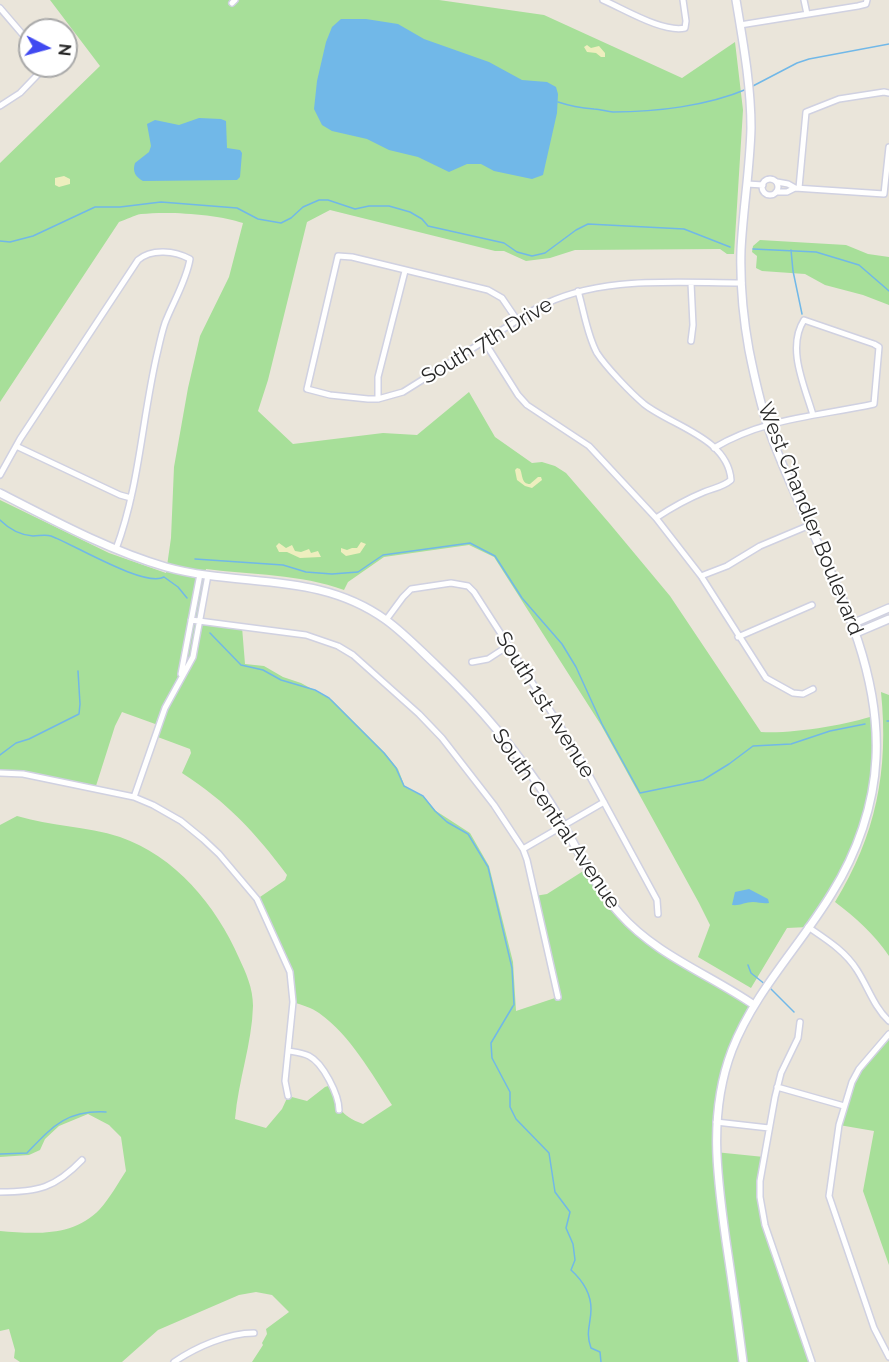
<!DOCTYPE html>
<style>
body{margin:0}
#map{position:relative;width:889px;height:1362px;overflow:hidden;background:#eae5da;font-family:Raleway,sans-serif}
canvas{display:block}
.north{position:absolute;left:18px;top:18px;width:60px;height:60px;box-sizing:border-box;background:#fff;border:2px solid #a9a9a9;border-radius:50%;rotate:96deg;font-size:16px;font-weight:700;line-height:24px;text-align:center;color:#282828}
.north::after{content:'';display:block;margin:auto;width:21px;height:27px;background:#4049f1;clip-path:polygon(50% 0,100% 100%,50% 72%,0 100%)}
</style>
<div id="map">
<canvas width="889" height="1362"></canvas>
<div class="north">N</div>
</div>
<script>
const c = document.querySelector('canvas').getContext('2d');
c.lineJoin = 'round';
function fillPath(path, color) {
  c.fillStyle = color;
  c.fill(path, 'evenodd');
}
function trace(path, color, width, dash) {
  c.strokeStyle = color;
  c.lineWidth = width;
  c.lineCap = dash ? 'butt' : 'round';
  c.setLineDash(dash || []);
  c.stroke(path);
}
function label(font, color, halo, rows, align = 'center') {
  c.font = font + ' Raleway,sans-serif';
  c.lineWidth = 4.5;
  c.setLineDash([]);
  c.textBaseline = 'middle';
  c.strokeStyle = halo;
  c.fillStyle = color;
  for (const [text, x, y, turn = 0] of rows) {
    c.save();
    c.translate(x, y);
    c.rotate((+turn || 0) * Math.PI / 180);
    c.textAlign = isNaN(turn) ? turn : align;
    if (halo) c.strokeText(text, 0, 0);
    c.fillText(text, 0, 0);
    c.restore();
  }
}
fillPath(new Path2D(`
 M50,0H439L544,15L682,78L735,42L743,110L734,254H727L720,249L575,250L550,258L526,261L504,251H495L330,210L307,222L268,380L258,411L293,444L383,433L417,435L469,392L495,437L532,463L542,462L555,466L566,473L610,524L670,596L761,732C792,734 847,725 876,715V760L859,840L808,927L787,928L751,988L698,957L710,925L699,903L601,725L494,557L469,545L384,557L348,582L344,590C301,574 251,575 206,569L196,620L242,627L245,664L264,666L283,677L301,683L332,700L385,753L398,769L405,787L424,797L436,811L470,833L489,866L513,962L516,1011L558,997L535,896L547,894L588,868L597,884L641,934L754,1005L723,1078L715,1152L764,1157L760,1181L762,1211L812,1362H252L263,1345L262,1343L267,1334L266,1329L289,1312L272,1295L256,1292L239,1295L158,1330L122,1362H20L14,1358L15,1350L9,1329L0,1331V1231C35,1234 74,1237 100,1209C110,1198 118,1183 126,1171L121,1137L109,1125L88,1114L59,1126L45,1139L40,1150L29,1155L0,1157V825L17,816C50,826 86,826 120,837C175,856 216,905 239,958C246,973 253,988 253,1006C252,1044 238,1081 235,1119L266,1128L282,1109L288,1096L307,1101L325,1087L331,1085C339,1108 339,1115 363,1124L392,1105C371,1073 351,1036 319,1013C312,1008 302,1005 293,1002L290,972L257,899L285,880L287,875C255,832 227,802 182,773L191,753L190,749L155,736L158,725L122,712L115,726L95,789L0,773V500L109,553L166,573L171,538L174,467L188,388L200,336L229,277L243,223C218,214 168,211 141,214C134,215 126,220 119,222L0,402V163L100,66Z
 M760,240L846,245L868,254L889,257V305L863,295L825,285L805,274L762,271L756,268L757,256L752,252L753,246Z
 M881,692L889,695V956C874,934 856,918 835,902C876,835 889,771 881,692Z
 M889,1034V1265L863,1191L874,1131L839,1125L852,1082Z`), '#a7df99');
fillPath(new Path2D(`
 M587,45L591,48L599,46L605,53V57H601L596,53L587,52L584,47Z
 M64,176L70,179V184L59,187L55,185V178Z
 M517,468L520,469C523,475 521,484 530,484L538,477H541L542,480L532,488L525,486L517,480L515,470Z
 M361,542L366,544L360,553L346,556L341,552V548L347,550L352,548H357Z
 M279,543L286,548L292,545L295,551L301,552L309,549L311,553L318,551L321,557L300,558L287,552H279L276,546Z`), '#eeeebe');
fillPath(new Path2D(`
 M341,19H366L398,24L424,39L489,62L522,80L547,82L556,87L558,94L557,113L543,175L532,179L494,171L481,164H467L449,172L418,157L389,150L367,139L332,131L322,125L314,109L317,81L326,42L332,27Z
 M199,118L221,119L226,121L227,148L240,150L242,153L240,177L237,180L143,181C136,177 132,172 135,163L149,152L151,146L147,124L155,120L179,125Z
 M749,889L768,899L769,903C763,904 759,902 753,902C745,902 740,906 732,905L735,892Z`), '#71b8e8');
trace(new Path2D(`
 M751,87L797,63L809,59L889,44
 M558,102C570,106 582,108 594,109C601,109 607,112 613,112C656,112 707,106 747,89
 M0,241L10,242L33,236L95,207H120L161,202L237,208L258,219L281,223L291,218L303,207L319,200H328L355,209L369,206H389L410,212L422,219L428,226L504,243L517,252L532,256L545,253L576,230L588,224L684,229L730,247
 M753,249L816,252L859,265L889,291
 M791,250L793,271L802,314
 M0,520C9,529 19,535 33,536C39,536 45,534 51,536C73,544 145,588 164,577
 M195,559L283,565L306,572L332,574L358,572L383,555L470,543L495,556L522,598L562,644L576,667L602,724L640,793L703,780L729,764L753,746L791,744L830,731L865,724
 M164,577L178,587L187,598
 M210,633L241,665L263,670L281,680L315,690L329,698L384,753L396,768L404,786L423,796L435,811L447,822L468,834L488,867L512,968L514,1005
 M887,721H889
 M0,755L16,743L29,739L79,714L80,704L78,671
 M748,965L751,973L766,985
 M770,988L794,1012
 M513,1006L491,1043L492,1058L510,1092V1107L516,1119L549,1153L555,1192L570,1212L566,1228L573,1244L575,1260L571,1270C582,1280 591,1294 591,1309C591,1325 585,1331 591,1348L600,1352L601,1362
 M0,1154L27,1153C52,1127 66,1110 106,1112`), '#71b8e8', 1.5);
const street = new Path2D(`
 M603,0C624,9 663,33 685,28L686,21L683,0
 M804,0L807,14
 M232,3L235,0
 M0,8L30,43
 M740,25L858,6L866,4L867,0
 M0,106L20,93L46,66
 M762 187a8 8 0 1 1 16 0a8 8 0 1 1-16 0Z
 M777,182L788,184L795,188L884,194L889,147
 M747,184L763,185
 M799,188L806,112L839,99L884,92L889,93
 M776,192H787L795,188
 M578,291C584,311 587,335 597,353C606,367 631,393 644,404C672,426 728,438 731,480C723,487 714,488 704,492C687,499 671,508 656,518
 M517,320L502,298L488,290L352,257L338,256L307,389L330,395L368,399H378L403,392L537,308C598,275 674,283 742,283
 M484,341L518,395L527,405L589,446L656,518L701,576L766,678L793,693L803,694L813,689
 M691,341L693,325L691,283
 M378,399V377L405,271
 M16,446L120,495L131,498
 M714,448C764,418 819,416 874,404L879,347L874,344L804,320C786,348 805,387 813,415
 M0,475L20,439L138,260C152,248 175,251 190,259C186,282 173,302 165,323C162,332 160,341 158,350C142,416 140,485 116,549
 M701,576L727,566L760,546L810,525
 M191,620L306,635L338,646L353,655L419,714L442,738L494,805L523,849L527,860L558,997
 M386,620L403,597L411,589L451,583L468,586L474,592L575,749L657,900L658,914
 M738,637L812,605
 M472,662L488,659L508,646
 M181,674L200,574
 M0,773L23,774L134,797L153,805L181,821L203,839L219,854L257,899L290,972L293,1002L285,1081L288,1096
 M134,797L165,708L193,657L208,575
 M523,849L604,802
 M808,927C827,940 845,951 857,970C868,987 874,1007 889,1021
 M800,1022L798,1038L781,1073L775,1097L760,1181V1197L765,1225L812,1362
 M889,1034L859,1069L852,1082L839,1125L829,1196L874,1328L889,1357
 M289,1051C295,1052 303,1053 309,1056C323,1063 339,1095 339,1110
 M777,1087L844,1106
 M716,1122L769,1128
 M0,1192C38,1192 55,1188 82,1160
 M174,1362C196,1347 228,1333 254,1333`);
const secondary = new Path2D(`
 M736,0C743,42 751,85 751,128C750,169 743,209 741,250C740,283 743,317 749,350C754,375 760,402 768,427C805,535 882,640 876,758C874,805 857,853 832,893C800,946 755,991 732,1050C708,1113 717,1176 726,1241C732,1281 738,1322 743,1362
 M0,493C53,520 108,550 166,567C242,588 318,571 386,620C404,633 420,650 436,665C479,706 517,750 549,801C573,838 590,881 620,914C656,955 711,975 754,1005
 M852,624L889,608
 M856,633L889,619`);
trace(street, '#d0d1e1', 8);
trace(secondary, '#d0d1e1', 10);
trace(street, '#fff', 5);
trace(secondary, '#fff', 7);
label('21px', '#282828', '#fff', [
 ["South 7th Drive",487,341,-31],
 ["West Chandler Boulevard",810,519,68],
 ["South 1st Avenue",545,705,58],
 ["South Central Avenue",556,819,56]
]);
</script>
